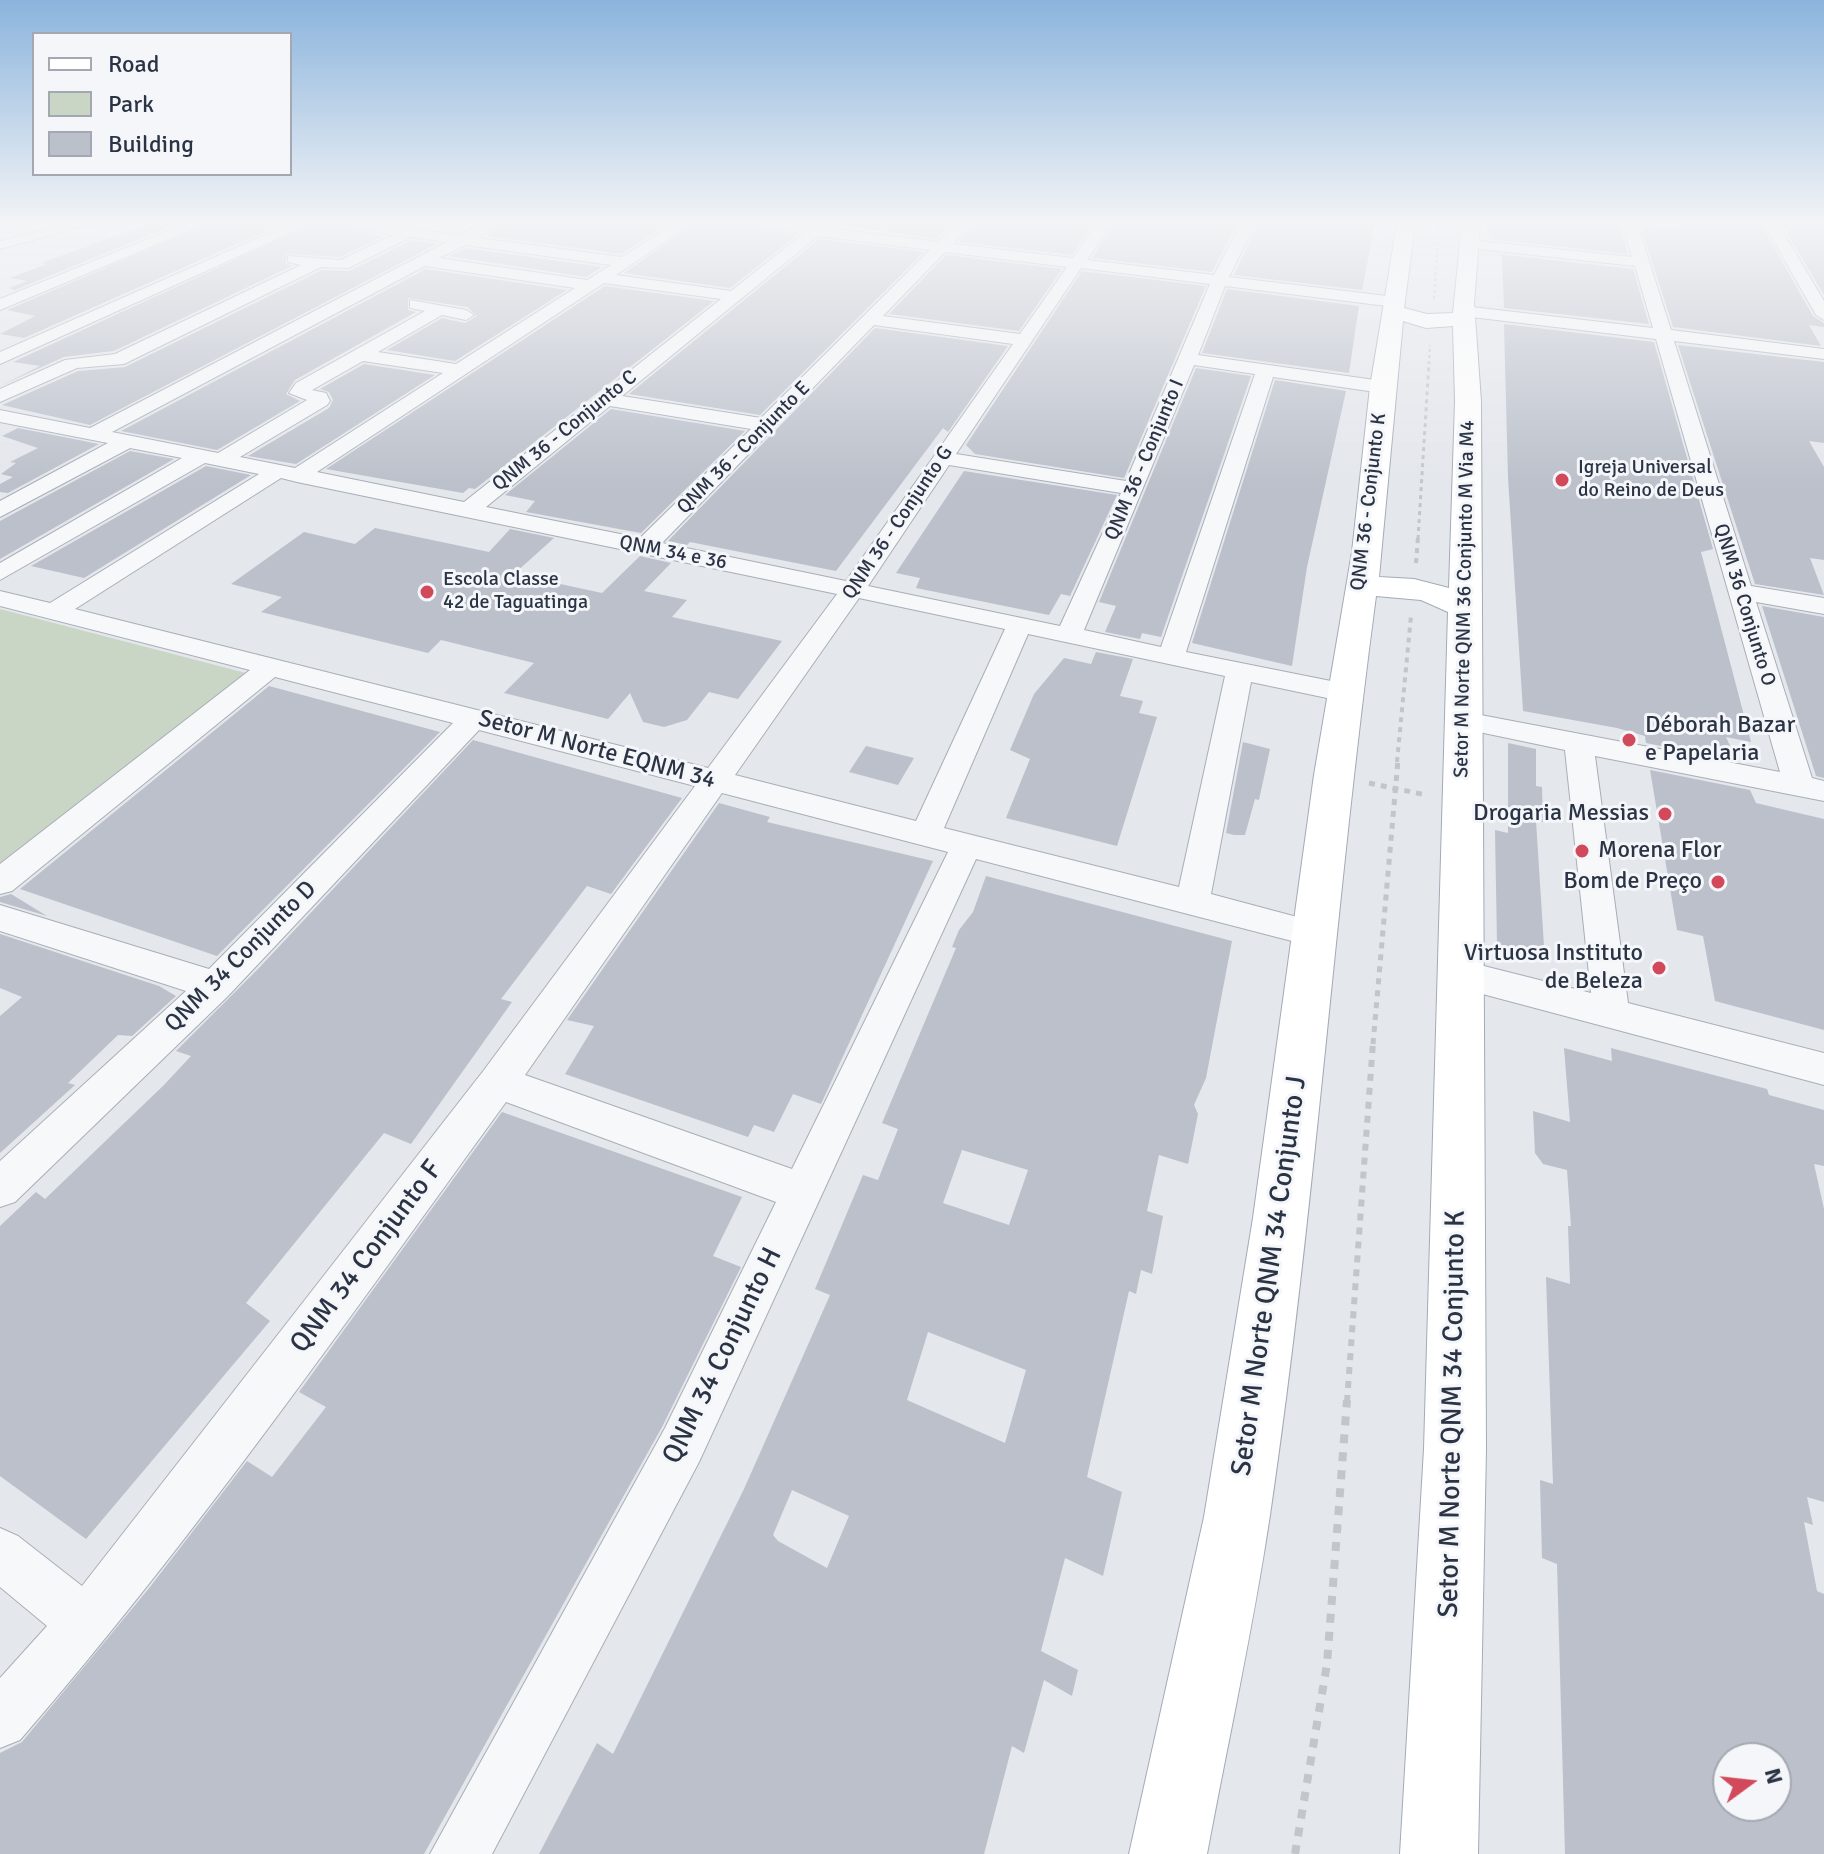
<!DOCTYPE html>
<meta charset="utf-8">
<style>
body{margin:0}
#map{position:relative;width:1824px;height:1854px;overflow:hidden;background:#e4e7ec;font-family:Signika,sans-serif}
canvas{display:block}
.legend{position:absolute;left:32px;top:32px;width:260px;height:144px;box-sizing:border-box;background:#f4f6f9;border:2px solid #a4a8b1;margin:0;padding:10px 14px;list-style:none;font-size:24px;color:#2b3445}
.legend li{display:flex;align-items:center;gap:16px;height:40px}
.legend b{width:40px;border:2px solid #a4a8b1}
.north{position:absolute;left:1712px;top:1742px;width:80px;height:80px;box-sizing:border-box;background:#f4f6f9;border:2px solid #a4a8b1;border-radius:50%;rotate:75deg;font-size:22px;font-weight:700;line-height:32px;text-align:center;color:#2b3445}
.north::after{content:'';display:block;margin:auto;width:28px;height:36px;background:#d1495b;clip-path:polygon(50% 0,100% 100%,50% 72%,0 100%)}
</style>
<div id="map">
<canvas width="1824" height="1854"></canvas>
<ul class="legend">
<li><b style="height:10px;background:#fff"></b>Road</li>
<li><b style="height:22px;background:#c9d6c5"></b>Park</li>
<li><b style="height:22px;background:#bbc0ca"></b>Building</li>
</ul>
<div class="north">N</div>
</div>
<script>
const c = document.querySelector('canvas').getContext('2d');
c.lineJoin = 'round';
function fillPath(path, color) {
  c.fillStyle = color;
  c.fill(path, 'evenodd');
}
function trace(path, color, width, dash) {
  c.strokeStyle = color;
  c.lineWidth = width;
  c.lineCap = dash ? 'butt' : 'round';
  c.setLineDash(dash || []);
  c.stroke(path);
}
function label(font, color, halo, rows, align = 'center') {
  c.font = font + ' Signika,sans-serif';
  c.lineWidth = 6;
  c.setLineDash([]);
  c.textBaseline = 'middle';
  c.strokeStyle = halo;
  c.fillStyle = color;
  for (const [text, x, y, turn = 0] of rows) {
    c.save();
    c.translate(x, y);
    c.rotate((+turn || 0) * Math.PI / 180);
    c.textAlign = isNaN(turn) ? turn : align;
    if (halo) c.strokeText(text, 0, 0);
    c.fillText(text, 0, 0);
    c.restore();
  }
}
fillPath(new Path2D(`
 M0,609L246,673L0,863Z`), '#c9d6c5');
fillPath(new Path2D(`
 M148,224H176L15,290L9,288L27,281L10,278L47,264L41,263Z
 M208,224H282L24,338L0,334L35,316L7,310Z
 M313,224H337L384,236L340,257L286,254V264L292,266L114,351L64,357L0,386L40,366L13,362Z
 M503,224H668L621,254L487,236Z
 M694,224H746L796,236L730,288L624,273Z
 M833,224H951L937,239Z
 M974,224H1093L1072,255L959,242Z
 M1114,224H1237L1212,272L1092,258Z
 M1258,224H1375L1362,290L1234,275Z
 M1484,224H1620L1628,254L1490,239Z
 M1640,224L1680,228L1678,224H1761L1813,316L1824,323V327L1809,325L1821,346L1673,327Z
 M1782,224H1824V295Z
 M819,239L924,252L760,415L629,394Z
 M412,240L437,244L90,425L2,405L78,371L125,367L322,270L349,271Z
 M466,248L602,267L586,277L449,256Z
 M1497,254L1633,269L1649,324L1504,308L1502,257Z
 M946,255L1062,269L1019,331L889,314Z
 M426,269L567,290L455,361L387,350L442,318L465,323L477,316L467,307L408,298V310L416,312L295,380L286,394L300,401L217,450L121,431Z
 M1082,271L1206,286L1124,478L975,454L966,445Z
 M605,286L714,301L475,489L469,488L463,493L326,469Z
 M1227,289L1359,306L1349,373L1202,353Z
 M1504,324L1654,342L1713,549L1701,552L1751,742L1726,737L1737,761L1646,743L1645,736L1617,728L1523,711L1508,478Z
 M875,328L1008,346L948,432L943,428L836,571L690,542L687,545L668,541Z
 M1678,345L1824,362V443L1809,441L1824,467V560L1810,558L1824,595L1755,584Z
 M364,364L435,375L296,464L248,456L329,408L333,400L329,392L320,389Z
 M1196,368L1251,376L1161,637L1142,633L1140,639L1105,632L1116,606L1099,602Z
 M1275,380L1346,391L1307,567L1292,666L1192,643Z
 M611,409L745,431L641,533L526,512L535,501L505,495Z
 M18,428L99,444L8,493L0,492V484L13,477L1,474L16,463L10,462L38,448L2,436Z
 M130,451L174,459L0,559V521Z
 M206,466L251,475L84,578L31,566Z
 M964,471L1117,495L1070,596L1061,594L1049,615L916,588L920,578L896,573Z
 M375,528L489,552L510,529L554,538L514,574L602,593L640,556L671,563L644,591L687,600L672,617L782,641L738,699L709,692L687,720L664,727L643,722L630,693L608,719L504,693L534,663L441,640L428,653L261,612L282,597L231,584L304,532L355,544Z
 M1762,606L1824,617V778L1816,776Z
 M1096,652L1133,659L1120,696L1143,701L1139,713L1157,717L1117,846L1006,818L1030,759L1010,750L1034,694L1064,658L1091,664Z
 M269,686L440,732L217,956L20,889Z
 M473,740L682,798L611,894L587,886L501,999L512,1002L411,1144L384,1133L246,1303L270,1321L86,1539L0,1476V1226L36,1192L45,1199L164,1085L191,1056L176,1051L258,969Z
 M1243,742L1270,749L1259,800L1255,799L1245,835H1234L1226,833Z
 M1508,743L1536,749V786L1542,787L1543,822L1536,821L1544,946H1541V955L1497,944L1495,830L1508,833Z
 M866,746L914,758L898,785L849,772Z
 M1650,770L1750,790L1756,803L1824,819V1030L1715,1001L1703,936L1677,930Z
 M719,803L770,817L767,822L933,861L821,1104L793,1094L774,1132L754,1125L748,1137L565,1074L594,1026L567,1020Z
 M986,876L1232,941L1206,1078L1194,1105L1198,1114L1188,1164L1159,1155L1147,1211L1163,1216L1152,1274L1141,1270L1136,1294L1129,1291L1087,1477L1122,1492L1103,1576L1065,1558L1041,1651L1078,1670L1072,1696L1044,1680L1024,1753L1012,1746L984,1854H539L597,1743L613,1754L744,1489L830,1295L815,1289L863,1175L878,1180L898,1129L882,1123L956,948L952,947L959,930L973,912ZM962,1150L1028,1170L1009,1225L943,1203ZM928,1332L1026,1370L1005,1443L907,1400ZM792,1490L849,1516L827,1568L778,1541L773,1535Z
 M11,894L47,916L0,902V897Z
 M0,934L159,986L176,996L132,1036L118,1035L68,1083L75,1085L0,1153V1016L22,997L0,988Z
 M1564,1048L1612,1061L1611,1048L1767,1089L1769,1095L1824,1110V1166L1814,1164L1824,1209V1502L1807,1497L1813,1525L1804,1522L1817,1591L1824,1594V1854H1565L1557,1564L1542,1558L1540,1480L1553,1484L1546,1277L1570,1284L1568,1226H1571L1567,1170L1543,1164L1535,1153L1533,1111L1570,1122ZM1728,1758H1776V1806H1728Z
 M502,1112L742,1197L713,1256L741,1267L662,1427L424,1854H0V1753L22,1742L150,1587L247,1461L272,1477L326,1407L299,1392Z`), '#bbc0ca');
const minor = new Path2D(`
 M66,224H92L0,249V241Z
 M185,224H205L0,310V299Z
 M290,224H310L0,364V352Z
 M340,224H381L460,235L481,224H500L478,238L622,257L674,224H691L616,275L731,291L803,234L749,224H830L828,228L938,242L956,224H971L953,244L1073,258L1097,224H1111L1087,260L1214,275L1241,224H1255L1229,277L1395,297L1403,302L1395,307L1225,286L1198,355L1382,381L1391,387L1382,393L1273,377L1186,652L1346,684L1356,687L1360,693L1356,699L1346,702L1251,682L1211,894L1327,925L1332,934L1327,943L1315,947L976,859L699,1462L492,1854H430L665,1428L776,1202L506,1102C349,1318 195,1538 20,1740L0,1748V1678L47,1626L0,1587V1528L18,1536L82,1586L484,1070L695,786L479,730L228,996L15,1202L0,1207V1161L186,991L0,931V905L209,969L453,723L275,677L12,891L0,894V864L250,670L0,606V591L50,603L259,474L205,463L0,580V563L182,458L130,448L0,517V501L108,443L0,422V410L90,428L447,242L411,237L348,268L321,267L124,364L77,368L0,402V389L65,360L115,354L301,265L288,262V256L341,260L393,235ZM818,236L930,250L761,418L622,396ZM465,245L611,265L587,280L439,258ZM945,252L1067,267L1020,334L883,316ZM425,266L575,288L456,364L378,352L442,315L466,320L474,315L466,310L410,300V308L425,311L296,383L289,393L307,400L218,453L112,432ZM1081,268L1210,284L1126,481L956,454ZM604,283L721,299L464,502L317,472ZM874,325L1013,344L846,581L662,543ZM363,361L443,373L295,468L240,457L327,405L330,401L326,393L312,390ZM1194,365L1255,374L1161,647L1084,630ZM610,406L751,429L640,538L486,507ZM949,465L1121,493L1060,626L868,586ZM281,478L297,482L837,594L708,768L75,609ZM859,598L1005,629L916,821L735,775ZM1028,634L1225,676L1179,887L944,828ZM722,793L948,852L792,1169L525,1075Z
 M1623,224H1637L1671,330L1824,349V359L1674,341L1751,586L1824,598V614L1756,602L1812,778L1824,781V801L1595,756L1628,1003L1824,1053V1085L1460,988L1448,984L1442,974L1448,964L1460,960L1591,993L1565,750L1455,727L1451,721L1455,715L1465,712L1780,772L1656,339L1463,316L1455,311L1463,306L1653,328L1635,266L1470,248L1463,244L1470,240L1632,257Z
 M1764,224H1778L1824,301V320L1816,315Z`);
const major = new Path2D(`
 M1397,224H1415L1404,308L1427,314L1453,313L1462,224H1480L1474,303L1481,401L1486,1449L1478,1854H1400L1424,1449L1448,612L1421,600L1376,596C1335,902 1315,1210 1270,1515C1253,1629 1228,1741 1207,1854H1129L1204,1517L1253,1218L1314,775L1352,552L1370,387ZM1403,321L1426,328L1453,326L1455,401L1449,588L1414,579L1379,577Z`);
trace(minor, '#a9aeb7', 2);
trace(major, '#a3abb8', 2);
trace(new Path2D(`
 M1305,224L1379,232
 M1434,299L1439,224
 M1429,364L1430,345`), '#c2c5cb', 2, [3, 3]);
trace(new Path2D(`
 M1418,539L1429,362`), '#c2c5cb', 3, [4, 4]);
trace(new Path2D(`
 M1416,563L1418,537
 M1397,762L1411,616`), '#c2c5cb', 4, [5, 5]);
trace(new Path2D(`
 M1369,783L1426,795
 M1373,1044L1398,760`), '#c2c5cb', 5, [6, 6]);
trace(new Path2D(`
 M1347,1402L1373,1042`), '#c2c5cb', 6, [7, 7]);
trace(new Path2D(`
 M1295,1854L1327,1664L1347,1400`), '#c2c5cb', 8, [9, 9]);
fillPath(minor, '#f7f8fa');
fillPath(major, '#fff');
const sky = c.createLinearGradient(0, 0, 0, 484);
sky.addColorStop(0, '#8bb4dd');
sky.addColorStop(0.46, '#f3f4f6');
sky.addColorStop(1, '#f3f4f600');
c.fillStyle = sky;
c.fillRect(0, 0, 1824, 484);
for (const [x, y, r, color] of [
 [1562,480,8,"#d1495b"],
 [427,592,8,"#d1495b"],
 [1629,740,8,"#d1495b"],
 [1665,814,8,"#d1495b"],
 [1582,851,8,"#d1495b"],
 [1718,882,8,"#d1495b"],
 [1659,968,8,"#d1495b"]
]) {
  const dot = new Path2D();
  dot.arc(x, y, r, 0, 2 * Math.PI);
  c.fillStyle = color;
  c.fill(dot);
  trace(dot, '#f4f6f9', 3);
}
label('20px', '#2b3445', '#f4f6f9', [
 ["QNM 36 - Conjunto C",565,431,-39],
 ["QNM 36 - Conjunto E",744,448,-45],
 ["QNM 36 - Conjunto I",1145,460,-67],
 ["QNM 36 - Conjunto K",1369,502,-83],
 ["QNM 36 - Conjunto G",898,523,-56],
 ["QNM 34 e 36",673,553,11],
 ["Setor M Norte QNM 36 Conjunto M Via M4",1465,599,-89],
 ["QNM 36 Conjunto O",1744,605,73]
]);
label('20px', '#2b3445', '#f4f6f9', [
 ["Igreja Universal",1578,468],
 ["do Reino de Deus",1578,491],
 ["Escola Classe",443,580],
 ["42 de Taguatinga",443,603]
], 'left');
label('24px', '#2b3445', '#f4f6f9', [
 ["Déborah Bazar",1645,726,"left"],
 ["e Papelaria",1645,754,"left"],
 ["Drogaria Messias",1649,814],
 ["Morena Flor",1598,851,"left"],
 ["Bom de Preço",1702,882],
 ["Virtuosa Instituto",1643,954],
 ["de Beleza",1643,982]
], 'right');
label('24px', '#2b3445', '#f4f6f9', [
 ["Setor M Norte EQNM 34",597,750,15],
 ["QNM 34 Conjunto D",241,957,-45]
]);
label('28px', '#2b3445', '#f4f6f9', [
 ["QNM 34 Conjunto F",367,1257,-53],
 ["Setor M Norte QNM 34 Conjunto J",1270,1276,-82],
 ["QNM 34 Conjunto H",723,1356,-64],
 ["Setor M Norte QNM 34 Conjunto K",1453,1414,-89]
]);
</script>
